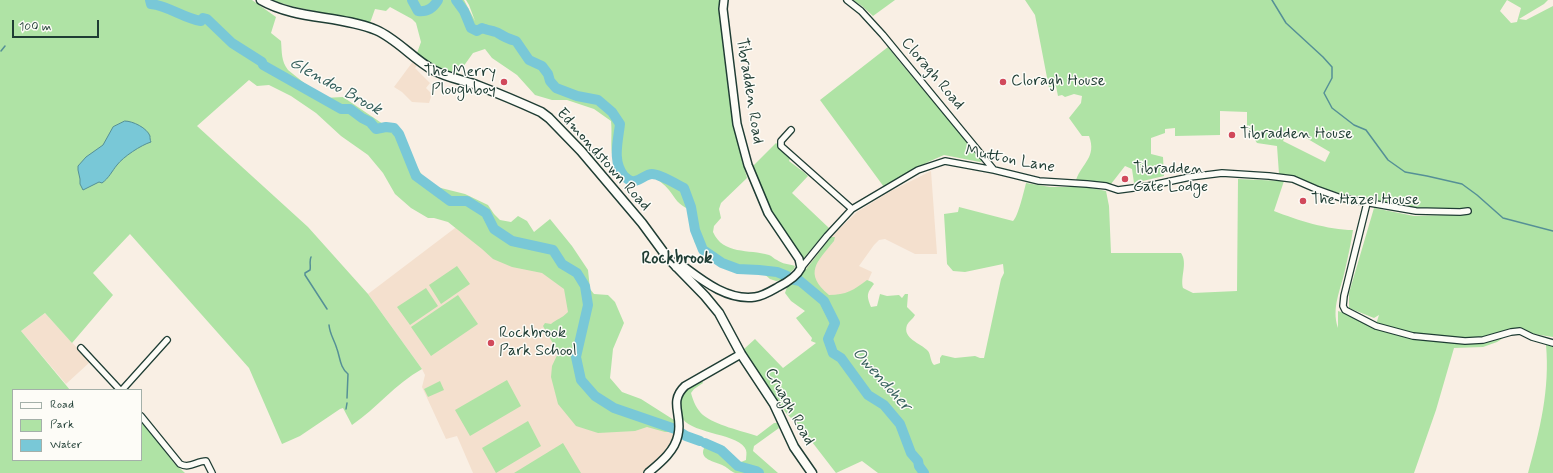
<!DOCTYPE html>
<style>
body{margin:0}
#map{position:relative;width:1553px;height:473px;overflow:hidden;background:#f9efe4;font-family:Mynerve,sans-serif}
canvas{display:block}
.legend{position:absolute;left:12px;top:389px;width:130px;height:72px;box-sizing:border-box;background:#fdfcf7;border:1px solid #a4b0a9;margin:0;padding:5px 7px;list-style:none;font-size:12px;color:#1f3d34}
.legend li{display:flex;align-items:center;gap:8px;height:20px}
.legend b{width:20px;border:1px solid #a4b0a9}
.scale{position:absolute;left:12px;top:20px;width:87px;height:18px;box-sizing:border-box;border:2px solid #1f3d34;border-top:0;padding-left:5px;font-size:12px;line-height:14px;white-space:nowrap;color:#1f3d34;-webkit-text-stroke:3px #fdfcf7;paint-order:stroke}
</style>
<div id="map">
<canvas width="1553" height="473"></canvas>
<ul class="legend">
<li><b style="height:5px;background:#fdfcf7"></b>Road</li>
<li><b style="height:11px;background:#afe3a5"></b>Park</li>
<li><b style="height:11px;background:#79c8d7"></b>Water</li>
</ul>
<div class="scale">100 m</div>
</div>
<script>
const c = document.querySelector('canvas').getContext('2d');
c.lineJoin = 'round';
function fillPath(path, color) {
  c.fillStyle = color;
  c.fill(path, 'evenodd');
}
function trace(path, color, width, dash) {
  c.strokeStyle = color;
  c.lineWidth = width;
  c.lineCap = dash ? 'butt' : 'round';
  c.setLineDash(dash || []);
  c.stroke(path);
}
function label(font, color, halo, rows, align = 'center') {
  c.font = font + ' Mynerve,sans-serif';
  c.lineWidth = 3;
  c.setLineDash([]);
  c.textBaseline = 'middle';
  c.strokeStyle = halo;
  c.fillStyle = color;
  for (const [text, x, y, turn = 0] of rows) {
    c.save();
    c.translate(x, y);
    c.rotate((+turn || 0) * Math.PI / 180);
    c.textAlign = isNaN(turn) ? turn : align;
    if (halo) c.strokeText(text, 0, 0);
    c.fillText(text, 0, 0);
    c.restore();
  }
}
fillPath(new Path2D(`
 M414,60L418,64L415,68L430,83L426,88L432,94L429,103L412,102L402,92L394,87Z
 M931,171L937,254H915L885,239L879,240L874,245L859,266L872,272L852,317L800,281L806,266L831,237L857,212L889,192Z
 M455,228L494,229L562,264L576,357L660,424L675,429L673,441L669,449L643,473H473L457,436L446,439L422,387L425,375L422,369L368,294Z
 M45,313L90,362L66,384L21,331Z`), '#f4e0ce');
fillPath(new Path2D(`
 M0,0H252L276,17L271,33L281,41C282,52 281,61 288,70L323,98L343,97L383,124L394,126L401,130L416,165L425,180L437,187L465,194L488,205L494,214L500,220L511,222L518,216L527,221L534,232L550,219L572,246L588,270L590,289L594,294L608,295L615,302L624,323L613,349L610,378L622,392L641,399L674,420L673,432H665L647,427L635,431L598,433L576,426L558,404L551,377L552,366L559,351L555,347L543,326L545,323L551,324C557,319 561,319 568,312L564,289L542,273L512,267L493,259L482,249L448,222L434,218H428L411,208L395,194L383,173L368,155L341,136L316,113L291,96L269,85L257,86L249,80L197,126L308,227L368,294L422,369C395,384 377,408 352,425L343,408L340,409L300,436L282,444L249,368L130,234L93,273L113,295L72,343L45,313L21,331L70,390H13V460H141V420L174,463L185,473H0Z
 M271,0H464L475,21L469,5L466,0H719V7C725,65 730,122 747,178L721,203L719,209L721,218L714,226L713,232C723,255 749,249 769,255C772,256 774,259 777,260C782,264 789,264 795,266L794,269L782,280L776,281L770,279L763,273L755,272L749,267L724,266L715,263L700,250L695,243L692,233L693,221L689,209C678,205 676,199 669,190C664,184 658,180 652,176C645,178 639,185 632,184C627,183 624,178 621,174C607,157 613,141 611,121L594,109L567,100H552L535,95L517,75L492,58L485,49L473,53L458,74L438,69L417,53L421,42L416,23L412,19L390,7L386,11L375,9L370,23L291,6Z
 M853,0H895L873,16L862,6Z
 M1025,0H1548L1544,4L1519,19L1526,20L1553,6V337L1514,331L1497,342L1483,347L1454,348L1436,410L1414,473H878L862,461L836,473L802,429L786,413L747,356L744,349L755,339L783,368L816,343L811,341L812,338L796,318L805,311L791,301L785,293L787,287L800,277L831,237H835L834,241C817,262 803,273 829,295C846,295 854,290 867,280L872,282L874,284C866,294 867,296 871,307L877,306L880,294L887,296L899,295L902,298L905,294H908L907,307L915,315C913,319 909,321 907,325C902,339 921,343 928,351C931,355 930,361 934,365L940,363V358L942,355L955,358L975,356L980,358H984L1001,279L1004,273L1003,264L965,272L953,271L947,264L944,214L958,212L959,207L1013,221C1018,217 1024,191 1026,183L1050,187H1086L1106,191L1109,206L1111,253H1181C1188,263 1180,277 1183,288L1193,293L1237,291L1238,179L1284,181L1274,211C1297,220 1328,230 1353,230C1351,243 1348,257 1345,270C1341,289 1331,308 1338,328V311L1376,324L1379,315L1374,318L1349,308V293L1374,208L1414,216L1449,215L1454,208L1429,210L1397,207L1371,199L1342,194L1319,187L1297,177L1279,174L1277,146L1257,143L1247,128V112L1220,111V135L1175,136V128L1165,129V133L1151,138V154L1163,157L1164,176L1134,183L1132,169L1125,166L1111,184L1076,180C1082,163 1097,157 1089,136H1082L1069,118L1081,103L1082,96L1074,94L1065,97L1062,95L1058,96L1056,86L1049,88L1035,15ZM1507,0L1521,8L1517,22L1511,23L1500,11ZM1289,128L1330,152L1325,162L1283,141Z
 M888,47L899,61L983,161L980,162L944,155L928,162L884,187L820,100Z
 M776,143L791,156L789,161C795,166 802,170 808,176L792,193L829,228L803,259L775,219L751,168Z
 M457,266L470,284L441,304L429,285Z
 M426,288L438,306L410,325L397,307Z
 M458,295L478,324L431,356L411,327Z
 M1546,345L1553,346V473H1528C1540,430 1550,389 1546,345Z
 M701,379L703,383L694,389L691,393C693,401 697,410 703,415C715,425 742,431 757,436L774,423H777L779,428L754,446L753,451L778,473H735C730,471 728,468 724,466C715,461 697,460 705,446C718,445 729,458 741,462L746,460C746,457 747,453 746,450C741,434 693,434 683,419C681,415 681,410 681,406C679,390 689,387 701,379Z
 M507,380L521,406L470,436L455,410Z
 M440,381L444,390L428,397L424,389Z
 M528,421L541,446L496,473L482,448Z
 M563,443L581,473H514Z`), '#afe3a5');
const water = new Path2D(`
 M125,121C133,121 147,128 150,136C150,138 150,140 151,142C141,145 123,157 117,165C112,171 109,178 102,183L99,182L83,190L80,184V179L78,170V166L86,157L103,145L113,127Z`);
fillPath(water, '#79c8d7');
trace(water, '#559096', 1);
trace(new Path2D(`
 M1272,0L1286,23L1323,57L1332,67V78L1324,93L1332,108L1354,125L1366,130L1388,160L1405,172L1427,176L1462,184L1477,195L1503,218L1553,231
 M1,51L5,46
 M311,257C309,261 311,266 310,270L305,273V275L327,309
 M329,325C330,335 334,339 337,349C340,357 340,368 348,374L347,398
 M346,409L347,403`), '#559096', 1.5);
trace(new Path2D(`
 M150,0L151,4C169,6 183,18 201,21L203,18L207,19L232,43L262,62L263,65L341,109H350L362,118L370,122L376,129L386,127L394,128L399,134L416,176L450,201H467L486,213L494,229L512,241L553,250L562,264L577,273L585,286L588,305L576,357L581,380L595,396L614,408L675,429L686,436L700,441
 M412,0L418,11C428,12 433,8 438,0
 M456,0L464,11L471,28L477,31L482,28C486,30 495,31 498,33C504,37 508,39 516,41L529,60L542,66L548,74L550,81L556,88L577,96L598,100L612,112L620,124C618,142 612,161 624,176C627,179 630,182 635,181C641,180 646,174 652,174C660,174 676,184 684,188L691,207L695,230L703,250L722,263L738,269L759,270L777,272L787,276L790,279L800,281L824,301L835,323L828,339L833,353L841,358L868,395L884,405L900,424L911,453L918,461L919,466L924,473
 M705,443L721,450L738,466L756,471L759,473`), '#79c8d7', 10);
const minor = new Path2D(`
 M847,0L861,11L883,35L994,170
 M791,130L781,141V146L852,209
 M1367,203L1344,296L1343,306L1345,310L1376,326L1413,336L1465,341L1483,340L1511,332L1520,331L1532,337L1553,343
 M801,268L827,236L852,209L918,170L945,161L994,170L1039,181L1087,184L1106,186L1118,190L1148,186L1190,177L1222,173L1269,176L1293,179L1316,189L1341,198L1416,211L1460,212L1468,211
 M81,348L120,390
 M122,390L167,340
 M141,416L180,464C190,469 196,461 206,461L212,473`);
const tertiary = new Path2D(`
 M676,267L683,266C703,281 728,301 755,297C763,296 771,291 778,287C786,283 797,276 801,268L799,259L768,213L748,165L737,124L723,9L724,0
 M648,473C660,463 675,451 678,435C683,415 668,402 685,386L741,354`);
const secondary = new Path2D(`
 M261,0C296,20 339,15 376,30C397,39 413,59 433,70C448,78 464,80 479,86C500,94 521,103 541,112L549,118L581,151L642,223L667,257L705,296L719,313L741,354L774,404L794,447L812,473`);
trace(minor, '#1f3d34', 8);
trace(tertiary, '#1f3d34', 10);
trace(secondary, '#1f3d34', 11);
trace(minor, '#fdfcf7', 5.5);
trace(tertiary, '#fdfcf7', 7);
trace(secondary, '#fdfcf7', 8);
for (const [x, y, r, color] of [
 [504,82,4,"#d1495b"],
 [1003,82,4,"#d1495b"],
 [1232,135,4,"#d1495b"],
 [1125,179,4,"#d1495b"],
 [1303,201,4,"#d1495b"],
 [491,343,4,"#d1495b"]
]) {
  const dot = new Path2D();
  dot.arc(x, y, r, 0, 2 * Math.PI);
  c.fillStyle = color;
  c.fill(dot);
  trace(dot, '#fdfcf7', 1.5);
}
label('16px', '#1f3d34', '#fdfcf7', [
 ["The Merry",496,73,"right"],
 ["Ploughboy",496,91,"right"],
 ["Cloragh House",1011,82],
 ["Tibradden House",1240,135],
 ["Tibradden",1133,170],
 ["Gate Lodge",1133,188],
 ["The Hazel House",1311,201],
 ["Rockbrook",499,334],
 ["Park School",499,352]
], 'left');
label('16px', '#1f3d34', '#fdfcf7', [
 ["Cloragh Road",932,74,50],
 ["Tibradden Road",749,91,81],
 ["Edmondstown Road",603,160,48],
 ["Mutton Lane",1010,160,11],
 ["Cruagh Road",789,407,61]
]);
label('italic 17px', '#36605d', '#fdfcf7', [
 ["Glendoo Brook",335,87,29],
 ["Owendoher",881,380,48]
]);
label('bold 17px', '#1f3d34', '#fdfcf7', [
 ["Rockbrook",677,259]
]);
</script>
